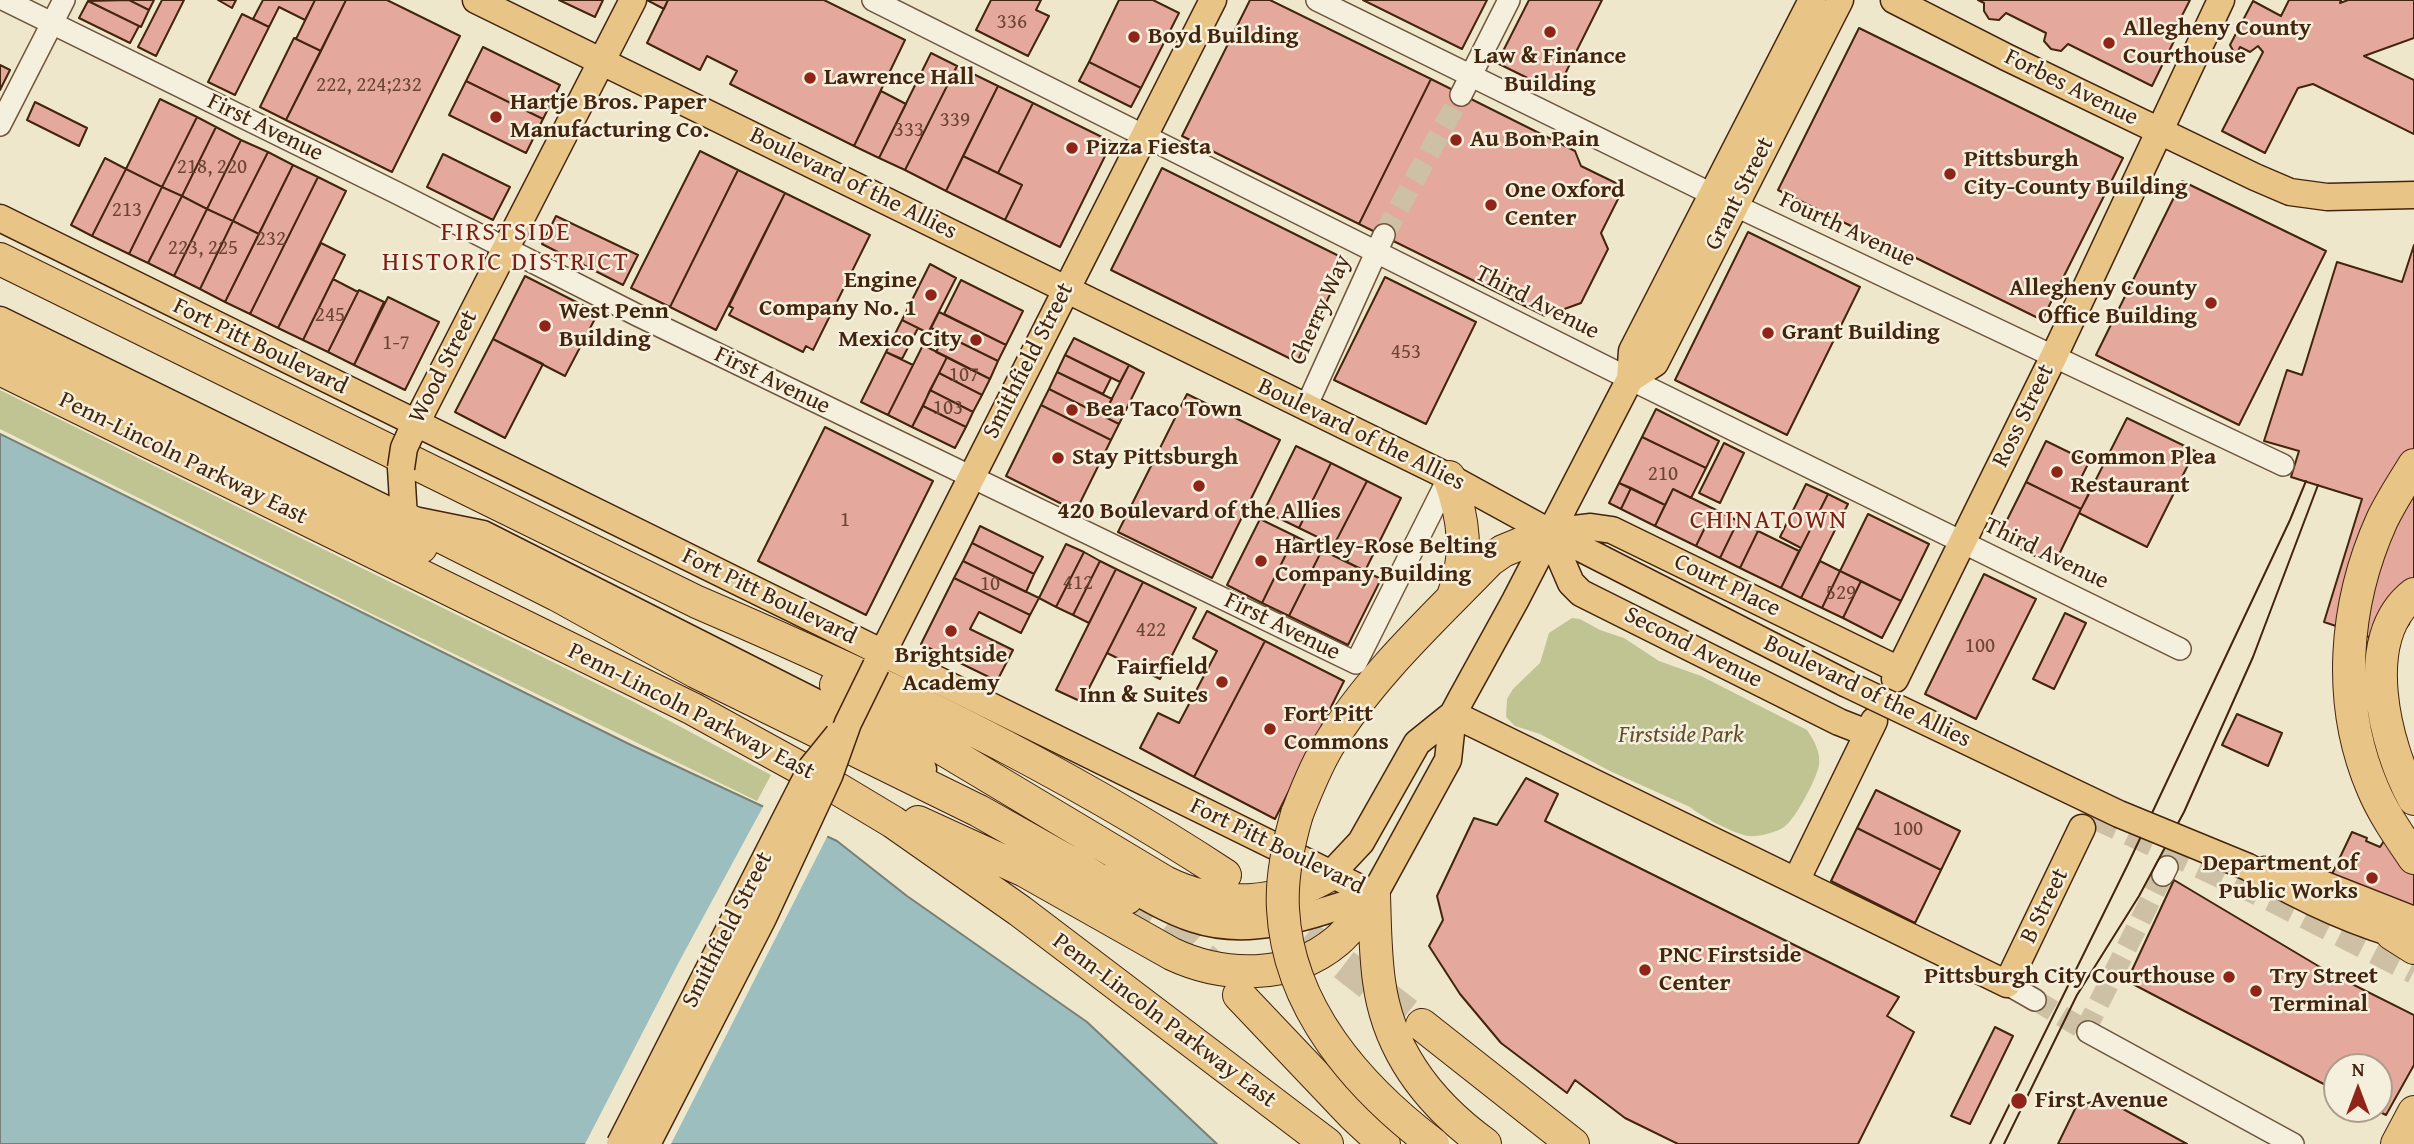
<!DOCTYPE html>
<style>
body{margin:0}
#map{position:relative;width:2414px;height:1144px;overflow:hidden;background:#efe7cb;font-family:"Gentium Book Plus",serif}
canvas{display:block}
.north{position:absolute;left:2323px;top:1053px;width:70px;height:70px;box-sizing:border-box;background:#f5efdd;border:2px solid #ae9e89;border-radius:50%;rotate:0deg;font-size:19px;font-weight:700;line-height:28px;text-align:center;color:#43240c}
.north::after{content:'';display:block;margin:auto;width:24px;height:32px;background:#8f2418;clip-path:polygon(50% 0,100% 100%,50% 72%,0 100%)}
</style>
<div id="map">
<canvas width="2414" height="1144"></canvas>
<div class="north">N</div>
</div>
<script>
const c = document.querySelector('canvas').getContext('2d');
c.lineJoin = 'round';
function fillPath(path, color) {
  c.fillStyle = color;
  c.fill(path, 'evenodd');
}
function trace(path, color, width, dash) {
  c.strokeStyle = color;
  c.lineWidth = width;
  c.lineCap = dash ? 'butt' : 'round';
  c.setLineDash(dash || []);
  c.stroke(path);
}
function label(font, color, halo, rows, align = 'center') {
  c.font = font + ' "Gentium Book Plus",serif';
  c.lineWidth = 5;
  c.setLineDash([]);
  c.textBaseline = 'middle';
  c.strokeStyle = halo;
  c.fillStyle = color;
  for (const [text, x, y, turn = 0] of rows) {
    c.save();
    c.translate(x, y);
    c.rotate((+turn || 0) * Math.PI / 180);
    c.textAlign = isNaN(turn) ? turn : align;
    if (halo) c.strokeText(text, 0, 0);
    c.fillText(text, 0, 0);
    c.restore();
  }
}
fillPath(new Path2D(`
 M0,390L632,701L771,775L757,801L372,614L0,429Z
 M1572,618L1580,619L1600,630L1624,638L1659,661L1701,676L1807,730C1814,740 1821,753 1819,765C1817,778 1795,820 1784,827C1775,833 1758,837 1748,836C1735,834 1700,816 1690,807L1610,771L1540,734L1515,726L1506,717L1507,699L1513,689L1540,663L1549,633Z`), '#c0c392');
const water = new Path2D(`
 M0,434L631,745L837,841L907,896L1087,1022L1217,1144H0Z`);
fillPath(water, '#9cbebe');
trace(water, '#788077', 2);
fillPath(new Path2D(`
 M765,803L829,833L671,1144H585L680,960Z`), '#efe7cb');
const building = new Path2D(`
 M129,0H154L149,10Z
 M129,0L149,10L141,27L88,1Z
 M162,0H184L156,56L138,47Z
 M218,0H236L232,8Z
 M263,0H315L305,20L279,7L269,27L253,19Z
 M315,0H346L321,51L296,39Z
 M346,0H387L460,36L392,172L286,120Z
 M559,0H603L595,17Z
 M647,0H668L664,9Z
 M668,0H824L905,40L854,146L730,84L737,71L707,56L700,70L647,43Z
 M991,0H1041L1036,10L1049,16L1028,56L976,30Z
 M1153,0L1179,13L1141,88L1089,62L1119,0Z
 M1250,0H1270L1431,79L1359,224L1182,136Z
 M1363,0H1487L1462,49Z
 M1529,0H1602L1556,92L1497,63Z
 M1978,0H2190L2170,39L2174,41L2152,86L2068,44L2061,51L2051,49L2044,41L2046,33L2006,13L1999,20L1989,19L1984,11V3Z
 M2289,0H2341L2340,3L2348,0H2414V38L2364,56L2414,80V134L2313,84L2298,88L2265,153L2222,131L2263,52L2258,46L2250,52L2240,47L2236,56L2230,45L2253,1L2281,16Z
 M88,1L139,26L130,43L79,18Z
 M242,14L269,27L235,95L208,82Z
 M1859,28L2123,158L2042,320L1778,190Z
 M294,38L321,51L286,120L260,107Z
 M483,47L560,85L543,119L466,81Z
 M931,53L957,66L905,170L879,158Z
 M1089,62L1141,88L1131,107L1079,81Z
 M0,65L10,70L0,90Z
 M957,66L998,86L946,191L905,170Z
 M1431,79L1575,151L1581,166L1624,187L1601,233L1608,249L1581,303L1545,316L1359,224Z
 M466,81L543,119L526,153L449,115Z
 M998,86L1033,103L998,173L963,156Z
 M881,91L906,104L879,158L854,146Z
 M160,99L197,117L162,187L126,169Z
 M35,102L87,128L79,146L27,120Z
 M1033,103L1112,142L1060,247L1005,220L1022,185L998,173Z
 M197,117L216,127L182,196L162,187Z
 M216,127L241,140L207,209L182,196Z
 M241,140L268,152L233,221L207,209Z
 M700,151L738,170L670,307L631,288Z
 M268,152L293,165L259,234L233,221Z
 M443,154L510,187L493,220L427,187Z
 M963,156L1022,185L1005,220L946,191Z
 M105,158L126,169L92,236L71,225Z
 M293,165L318,177L250,314L225,302Z
 M1162,168L1347,260L1297,362L1111,270Z
 M126,169L162,187L129,254L92,236Z
 M738,170L785,193L716,330L670,307Z
 M318,177L346,191L278,328L250,314Z
 M2182,181L2326,251L2239,425L2096,355Z
 M162,187L182,196L148,263L129,254Z
 M785,193L870,235L813,350L806,346L803,352L729,315L733,308L729,306Z
 M182,196L207,209L174,276L148,263Z
 M207,209L233,221L200,289L174,276Z
 M556,216L638,255L623,285L542,244Z
 M233,221L259,234L225,302L200,289Z
 M1748,232L1860,287L1787,435L1675,380Z
 M321,243L345,255L303,340L278,328Z
 M2414,245V609L2409,624L2404,630L2372,638L2324,622L2362,499L2291,477L2299,451L2264,441L2287,370L2302,375L2337,262L2402,282Z
 M930,264L956,278L928,333L902,320Z
 M525,276L598,313L565,376L493,339Z
 M1385,277L1476,322L1426,424L1334,380Z
 M333,279L358,292L328,352L303,340Z
 M961,280L1023,311L1006,345L944,314Z
 M359,290L384,302L354,365L328,352Z
 M388,297L439,322L405,390L354,365Z
 M939,312L1006,345L998,361L931,328Z
 M902,320L918,328L902,359L886,352Z
 M945,335L998,361L990,379L936,352Z
 M1074,338L1129,365L1120,382L1065,355Z
 M493,339L543,364L505,438L455,412Z
 M923,345L947,357L912,427L888,415Z
 M886,352L913,365L888,415L861,402Z
 M1065,355L1111,378L1103,394L1057,372Z
 M947,357L990,379L982,395L939,373Z
 M1129,365L1144,373L1119,424L1103,416Z
 M1057,372L1112,399L1103,416L1049,389Z
 M939,373L982,395L973,412L930,390Z
 M1049,389L1119,424L1111,440L1041,405Z
 M930,390L973,412L966,427L923,406Z
 M1187,394L1280,440L1212,578L1118,532Z
 M1041,405L1111,440L1076,511L1006,476Z
 M923,406L966,427L955,448L912,427Z
 M1656,409L1719,441L1706,468L1642,437Z
 M2127,418L2195,451L2147,547L2079,513Z
 M825,427L933,481L866,615L758,561Z
 M1642,437L1706,468L1691,498L1673,489L1665,505L1619,483Z
 M2046,441L2089,462L2078,484L2091,490L2081,509L2026,482Z
 M1724,443L1744,453L1720,503L1699,493Z
 M1296,446L1331,463L1299,528L1264,511Z
 M1331,463L1367,481L1334,545L1299,528Z
 M1367,481L1401,498L1365,571L1347,562L1351,554L1334,545Z
 M2026,482L2081,509L2054,565L1998,538Z
 M1619,483L1631,488L1621,509L1609,503Z
 M1806,484L1828,494L1801,548L1780,537Z
 M1631,488L1665,505L1655,526L1621,509Z
 M1673,489L1714,509L1696,546L1655,526Z
 M1828,494L1848,504L1801,598L1781,588Z
 M1714,509L1738,521L1720,558L1696,546Z
 M1868,514L1929,544L1901,601L1840,571Z
 M1260,519L1295,536L1262,603L1227,585Z
 M1738,521L1758,531L1740,568L1720,558Z
 M980,526L1043,557L1034,574L972,543Z
 M1758,531L1799,551L1781,588L1740,568Z
 M1295,536L1322,550L1289,616L1262,603Z
 M972,543L1034,574L1026,592L963,561Z
 M1066,544L1084,552L1056,607L1039,598Z
 M1322,550L1381,579L1348,645L1289,616Z
 M1084,552L1100,561L1073,615L1056,607Z
 M963,561L1039,598L1030,615L954,578Z
 M1100,561L1116,569L1089,623L1073,615Z
 M1820,561L1840,571L1822,608L1801,598Z
 M1116,569L1143,582L1082,702L1056,690Z
 M1840,571L1861,581L1843,618L1822,608Z
 M1984,574L2036,599L1976,719L1925,694Z
 M954,578L1030,615L1021,633L979,612L970,629L1013,650L997,681L921,644Z
 M1861,581L1901,601L1882,638L1843,618Z
 M1143,582L1196,608L1160,679L1107,653Z
 M1207,611L1265,641L1194,777L1140,748L1158,713L1179,723L1217,651L1193,638Z
 M2065,613L2086,623L2054,689L2033,679Z
 M1265,641L1344,681L1275,819L1194,777Z
 M2237,714L2282,733L2268,766L2222,745Z
 M1526,778L1558,794L1545,821L1899,997L1887,1016L1914,1032L1858,1144H1678L1625,1118L1575,1080L1567,1093L1501,1043L1460,994L1429,946L1443,920L1437,896L1474,818L1497,825Z
 M1876,790L1960,831L1941,870L1857,828Z
 M1857,828L1941,870L1915,923L1831,881Z
 M2352,832L2367,838L2366,841L2380,847L2384,841L2414,866V905L2403,928L2324,891Z
 M2174,880L2330,973L2414,1015V1065L2386,1115L2374,1109H2379V1067H2337V1091L2127,981Z
 M1995,1027L2013,1036L1970,1124L1951,1116Z
 M2103,1098L2187,1144H2058L2076,1107Z`);
fillPath(building, '#e5a89d');
trace(building, '#43240c', 2);
trace(new Path2D(`
 M1384,235L1461,95
 M2035,1000L2088,1032
 M2085,1031L2163,875`), '#cdc0a5', 21, [21, 10]);
trace(new Path2D(`
 M2094,816L2272,899L2414,971`), '#cdc0a5', 26, [26, 13]);
trace(new Path2D(`
 M1127,898L1175,932L1218,972
 M1268,906L1422,1025`), '#cdc0a5', 32, [32, 16]);
const minor = new Path2D(`
 M5,0L397,193L637,315L1356,663L1449,477
 M873,0L1630,379L2180,649
 M1317,0L1734,205L2283,465
 M1461,95L1509,0
 M0,125L64,0
 M1306,407L1384,235
 M2163,875L2167,867
 M2007,984L2035,1000
 M2088,1032L2293,1144`);
const major = new Path2D(`
 M476,0L1445,475L1549,532L1845,683
 M1894,0L2006,57L2255,177L2290,192L2327,197L2414,195
 M0,218L1374,895
 M0,320L404,518L483,534L817,703L871,739L923,769
 M1630,379L1655,363L1840,0
 M409,437L633,0
 M401,468L404,518
 M1549,532L1571,583L1581,593L1839,722L1867,733
 M1549,532L1591,527L1612,530L1899,670
 M876,666L1213,0
 M1895,679L2054,356L2221,0
 M1453,714L2007,984L2082,828
 M2248,867C2300,898 2354,924 2413,939
 M2264,870L2302,876L2414,920
 M1331,874L1361,842L1417,743L1453,714
 M1111,877C1138,892 1164,909 1194,919C1254,939 1317,913 1374,895
 M1796,881L1874,721
 M1374,895L1448,760L1453,714L1461,699L1515,601L1630,379L1632,351L1812,0`);
const highway = new Path2D(`
 M0,259L697,602C879,680 1059,766 1225,875
 M0,340L421,547
 M0,369L693,709L833,786L893,822L1020,911L1327,1144
 M2414,465C2403,483 2391,501 2382,520C2344,604 2336,703 2373,789C2383,813 2399,836 2414,858
 M1449,477C1464,518 1469,555 1453,596
 M404,518L557,595L696,672L979,811L1078,867L1127,898
 M2414,594C2357,638 2385,746 2414,799
 M836,685L1165,882C1220,909 1278,906 1331,874
 M1297,814C1306,791 1315,768 1328,746C1370,676 1434,618 1490,560L1503,551L1549,532
 M918,822L1025,871L1172,954C1223,978 1291,980 1337,941C1352,928 1363,911 1374,895
 M1374,895C1375,924 1375,953 1379,981C1388,1051 1430,1104 1485,1144
 M2392,934L2414,948
 M1239,995L1352,1114L1384,1144
 M1422,1025L1573,1144
 M2397,1144L2414,1112`);
trace(minor, '#6e553c', 24);
trace(major, '#43240c', 29);
trace(highway, '#43240c', 34);
trace(minor, '#f5efdd', 21);
trace(major, '#e8c486', 26);
trace(highway, '#e8c486', 32);
trace(new Path2D(`
 M1990,1144L2128,864L2290,520L2306,481
 M2004,1144L2077,995L2139,896L2184,812L2253,657L2318,485`), '#43240c', 2);
const majorBridge = new Path2D(`
 M401,468L404,448L409,437
 M1845,683L2119,814L2248,867
 M620,1144L812,767L838,735
 M647,1144L763,918L829,776L848,723L876,666`);
const highwayBridge = new Path2D(`
 M1297,814C1288,845 1281,877 1283,909C1288,1008 1358,1087 1433,1144`);
trace(majorBridge, '#43240c', 29, []);
trace(highwayBridge, '#43240c', 34, []);
trace(majorBridge, '#e8c486', 26);
trace(highwayBridge, '#e8c486', 32);
for (const [x, y, r, color] of [
 [1550,32,7,"#8f2418"],
 [1134,37,7,"#8f2418"],
 [2109,43,7,"#8f2418"],
 [810,78,7,"#8f2418"],
 [496,117,7,"#8f2418"],
 [1456,140,7,"#8f2418"],
 [1072,148,7,"#8f2418"],
 [1950,174,7,"#8f2418"],
 [1491,205,7,"#8f2418"],
 [931,295,7,"#8f2418"],
 [2211,303,7,"#8f2418"],
 [545,326,7,"#8f2418"],
 [1768,333,7,"#8f2418"],
 [976,340,7,"#8f2418"],
 [1072,410,7,"#8f2418"],
 [1058,458,7,"#8f2418"],
 [2057,472,7,"#8f2418"],
 [1199,486,7,"#8f2418"],
 [1261,561,7,"#8f2418"],
 [951,631,7,"#8f2418"],
 [1222,682,7,"#8f2418"],
 [1270,729,7,"#8f2418"],
 [2372,878,7,"#8f2418"],
 [1645,970,7,"#8f2418"],
 [2229,977,7,"#8f2418"],
 [2256,991,7,"#8f2418"],
 [2019,1101,9,"#8f2418"]
]) {
  const dot = new Path2D();
  dot.arc(x, y, r, 0, 2 * Math.PI);
  c.fillStyle = color;
  c.fill(dot);
  trace(dot, '#f5efdd', 2.5);
}
label('21px', '#6c4530', null, [
 ["336",1012,23],
 ["222, 224;232",369,86],
 ["339",955,121],
 ["333",909,131],
 ["218, 220",212,168],
 ["213",127,211],
 ["232",271,240],
 ["223, 225",203,249],
 ["245",330,316],
 ["1-7",396,344],
 ["453",1406,353],
 ["107",964,376],
 ["103",948,409],
 ["210",1663,475],
 ["1",845,521],
 ["412",1078,584],
 ["10",990,585],
 ["529",1841,594],
 ["422",1151,631],
 ["100",1980,647],
 ["100",1908,830]
]);
label('bold 24px', '#43240c', '#f5efdd', [
 ["Allegheny County",2123,29],
 ["Courthouse",2123,57],
 ["Boyd Building",1148,37],
 ["Law & Finance",1550,57,"center"],
 ["Building",1550,85,"center"],
 ["Lawrence Hall",824,78],
 ["Hartje Bros. Paper",510,103],
 ["Manufacturing Co.",510,131],
 ["Au Bon Pain",1470,140],
 ["Pizza Fiesta",1086,148],
 ["Pittsburgh",1964,160],
 ["City-County Building",1964,188],
 ["One Oxford",1505,191],
 ["Center",1505,219],
 ["Engine",917,281,"right"],
 ["Company No. 1",917,309,"right"],
 ["Allegheny County",2197,289,"right"],
 ["Office Building",2197,317,"right"],
 ["West Penn",559,312],
 ["Building",559,340],
 ["Grant Building",1782,333],
 ["Mexico City",962,340,"right"],
 ["Bea Taco Town",1086,410],
 ["Stay Pittsburgh",1072,458],
 ["Common Plea",2071,458],
 ["Restaurant",2071,486],
 ["420 Boulevard of the Allies",1199,512,"center"],
 ["Hartley-Rose Belting",1275,547],
 ["Company Building",1275,575],
 ["Brightside",951,656,"center"],
 ["Academy",951,684,"center"],
 ["Fairfield",1208,668,"right"],
 ["Inn & Suites",1208,696,"right"],
 ["Fort Pitt",1284,715],
 ["Commons",1284,743],
 ["Department of",2358,864,"right"],
 ["Public Works",2358,892,"right"],
 ["PNC Firstside",1659,956],
 ["Center",1659,984],
 ["Pittsburgh City Courthouse",2215,977,"right"],
 ["Try Street",2270,977],
 ["Terminal",2270,1005],
 ["First Avenue",2035,1101]
], 'left');
label('24px', '#43240c', '#f5efdd', [
 ["Forbes Avenue",2071,88,26],
 ["First Avenue",265,128,26],
 ["Boulevard of the Allies",853,184,26],
 ["Grant Street",1740,194,-63],
 ["Fourth Avenue",1847,230,25],
 ["Third Avenue",1537,303,27],
 ["Cherry Way",1321,310,-66],
 ["Fort Pitt Boulevard",260,347,26],
 ["Smithfield Street",1029,361,-63],
 ["Wood Street",444,367,-63],
 ["First Avenue",772,381,26],
 ["Ross Street",2024,416,-64],
 ["Boulevard of the Allies",1361,435,26],
 ["Penn-Lincoln Parkway East",183,459,26],
 ["Third Avenue",2046,554,26],
 ["Court Place",1727,586,26],
 ["Fort Pitt Boulevard",769,597,26],
 ["First Avenue",1282,627,26],
 ["Second Avenue",1693,648,27],
 ["Boulevard of the Allies",1867,692,26],
 ["Penn-Lincoln Parkway East",691,712,27],
 ["Fort Pitt Boulevard",1277,847,26],
 ["B Street",2045,906,-64],
 ["Smithfield Street",728,930,-63],
 ["Penn-Lincoln Parkway East",1164,1021,37]
]);
label('italic 24px', '#624c2e', '#f5efdd', [
 ["Firstside Park",1681,736]
]);
c.letterSpacing = '2px';
label('26px', '#7a1f14', '#f5efdd', [
 ["FIRSTSIDE",506,233],
 ["HISTORIC DISTRICT",506,263],
 ["CHINATOWN",1769,521]
]);
c.letterSpacing = '0px';
</script>
